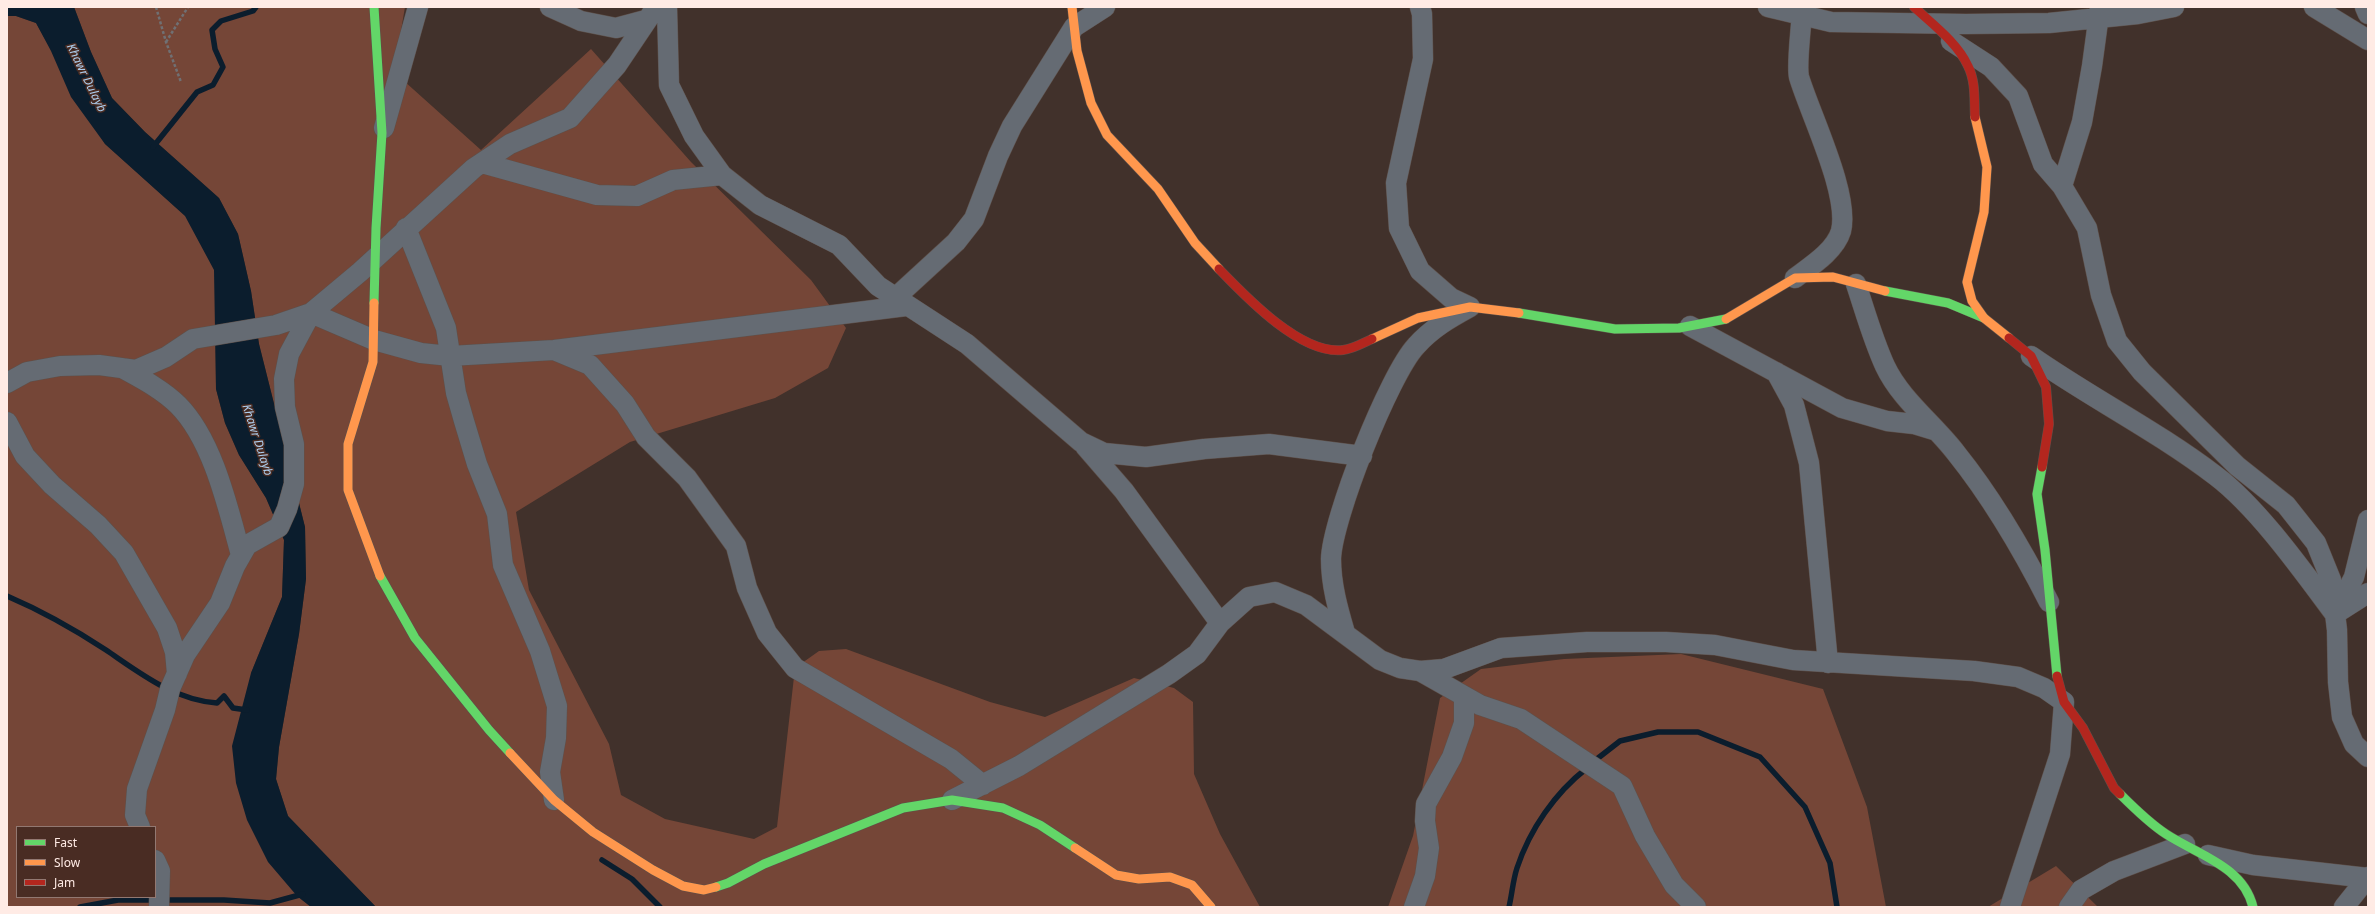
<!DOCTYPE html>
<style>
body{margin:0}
#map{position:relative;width:2375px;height:914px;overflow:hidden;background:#41312b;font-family:"Noto Sans",sans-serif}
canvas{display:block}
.frame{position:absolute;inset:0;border:8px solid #ffebe5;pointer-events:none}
.legend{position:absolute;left:16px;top:826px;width:140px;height:72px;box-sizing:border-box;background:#492c23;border:1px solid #927871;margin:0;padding:5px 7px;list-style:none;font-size:12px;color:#ffebe5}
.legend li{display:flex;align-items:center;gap:8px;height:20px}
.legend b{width:20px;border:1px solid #927871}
</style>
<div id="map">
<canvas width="2375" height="914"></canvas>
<div class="frame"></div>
<ul class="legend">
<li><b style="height:5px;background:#63d668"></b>Fast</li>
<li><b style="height:5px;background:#ff974d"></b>Slow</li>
<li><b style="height:5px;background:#b3261e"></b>Jam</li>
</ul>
</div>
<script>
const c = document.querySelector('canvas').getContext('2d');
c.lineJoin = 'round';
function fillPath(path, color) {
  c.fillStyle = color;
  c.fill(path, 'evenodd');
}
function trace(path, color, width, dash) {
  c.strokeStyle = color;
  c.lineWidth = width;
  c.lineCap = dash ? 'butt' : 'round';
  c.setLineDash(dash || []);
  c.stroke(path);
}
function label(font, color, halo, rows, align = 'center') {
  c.font = font + ' "Noto Sans",sans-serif';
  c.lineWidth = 3;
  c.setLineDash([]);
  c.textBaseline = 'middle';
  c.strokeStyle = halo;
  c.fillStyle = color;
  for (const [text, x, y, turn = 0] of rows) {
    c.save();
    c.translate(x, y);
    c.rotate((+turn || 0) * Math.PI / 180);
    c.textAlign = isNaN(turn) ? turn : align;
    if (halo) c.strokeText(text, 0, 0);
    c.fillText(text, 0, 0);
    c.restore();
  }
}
fillPath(new Path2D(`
 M74,7H405L394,72L481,150L591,49L691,162L811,280L846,328L828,368L775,398L630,442L516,512L529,590L609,744L621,795L665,819L754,839L777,827L795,668L819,651L846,649L990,702L1045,717L1134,678L1174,688L1193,702L1194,774L1220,834L1260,907H376L288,816L276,779L279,747L299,634L306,579L305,527L259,344L251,291L238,234L219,198L145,132L112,98L91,52Z
 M7,16H16L36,23L105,144L186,216L215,270L216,389L225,423L239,455L266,498L284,540L282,597L251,673L297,896L311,907H7ZM17,827H155V897H17Z
 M1681,654L1823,689L1867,807L1886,907H1388L1413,836L1440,698L1481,669L1564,659Z
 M2056,866L2098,907H1988Z`), '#754637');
fillPath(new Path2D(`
 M7,7H74L91,52L112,98L145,132L219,198L238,234L251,291L259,344L305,527L306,579L299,634L279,747L276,779L288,816L376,907H311L297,896L268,862L247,820L236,783L232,746L251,673L282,597L284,540L266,498L239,455L225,423L216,389L214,270L185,216L105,144L71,97L51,51L36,23L16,16H7Z`), '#0b1d2d');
trace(new Path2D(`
 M153,147L197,92L213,85L223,67L215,49L212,30L221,21L253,11L256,7
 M7,596C42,611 74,629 106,650C140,673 174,700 217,703L224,696L233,708L247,710
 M1593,762L1620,741L1658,732H1698L1760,757L1805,807L1830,863L1837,907
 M602,860L632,879L660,907
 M80,907L118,900H224L270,903L303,894
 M1509,907C1512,894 1513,880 1517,868C1530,829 1555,793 1587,768`), '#0b1d2d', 5.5);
const street = new Path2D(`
 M550,7L581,21L616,28L646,20
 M667,7L669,85L694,136L722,175L760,205L839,245L878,286L967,344L1081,442L1104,453L1146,457L1204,449L1269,444L1362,456
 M1768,7L1831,22L1966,24L2049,23L2138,14L2174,7
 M2314,7L2368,40
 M2365,7L2368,14
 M1951,41L1991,67L2018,96L2043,164L2062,186L2087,228L2101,295L2117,341L2142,372L2237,466L2286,505L2316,543L2331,580L2337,630L2338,682L2342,717L2354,744L2368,757
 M384,128L418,7
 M482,163L597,195L637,196L673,180L722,175
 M2062,186L2082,122L2092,66L2100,7
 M406,228L446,328L456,393L464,421L477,464L497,514L503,565L540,651L557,706L556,738L550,772L554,800
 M1795,278C1811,266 1835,251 1841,231C1850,194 1810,114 1799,77C1796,64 1802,24 1802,7
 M1856,284C1865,311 1873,340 1885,366C1901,400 1934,424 1956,453C1993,499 2022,549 2049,602
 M895,298L956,242L974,219L998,156L1012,126L1074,27L1105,7
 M311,313L374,340L421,353L450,356L554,350L906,306
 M1690,326L1842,408L1887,421L1914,424L1937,431
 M554,350L590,365L625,404L646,437L687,478L736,546L747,588L767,633L795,668L951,759L983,785
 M2031,356C2091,398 2157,431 2216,476C2258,508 2302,570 2334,613
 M122,368C140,378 162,389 178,405C213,440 228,508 241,555
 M1776,372L1794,405L1809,463L1828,663
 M7,383L27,372L60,366L99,365L136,370L166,357L193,339L276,325L311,313L360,272L474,168L510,144L570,118L617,65L656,7
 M7,422L25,456L52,485L98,525L124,553L167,628L175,652L177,674
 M1085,446L1124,491L1220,623
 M2335,614L2354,577L2368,520
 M2335,614L2368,593
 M1345,633C1338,609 1331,585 1331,559C1332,519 1389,375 1416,346C1432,328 1450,318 1470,307L1451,298L1420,271L1399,228L1396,183L1423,59L1422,14L1420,7
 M1420,671L1444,669L1501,648L1587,642H1666L1715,645L1793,660L1974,671L2018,677L2044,688L2064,702L2060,754L2010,907
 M952,800L1019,766L1169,674L1197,654L1220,623L1249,597L1275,592L1306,605L1380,660L1400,668L1420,671L1480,705L1521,719L1622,786L1645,836L1674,885L1696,907
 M140,827L135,815L137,789L165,710L170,689L185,655L220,603L235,566L247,545L279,527L287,509L294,484V444L285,407L284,379L289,354L311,313
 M2208,855L2253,865L2368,878
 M155,860L160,871L159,907
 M1414,907L1425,876L1429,848L1425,821L1426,804L1452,757L1464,723V696
 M2069,907L2081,890L2114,871L2185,844
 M2344,907L2368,877`);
const fast = new Path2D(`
 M374,7L382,133L376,228L374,303
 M1885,291L1948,303L1984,318
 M1519,313L1615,329L1679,328L1726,319
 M2042,467L2037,494L2045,550L2057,676
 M380,576L415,638L489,730L510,753
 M2120,794C2134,808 2149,823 2166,834C2198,855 2243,866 2253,907
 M716,887L728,883L764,864L903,808L952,800L1003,808L1040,825L1075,848`);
const slow = new Path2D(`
 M1072,7L1077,51L1091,103L1107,135L1158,189L1195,243L1219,269
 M1975,117L1987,167L1984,212L1967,282L1972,301L1984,318L2009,338
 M374,303L373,362L348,444V490L380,576
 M1726,319L1795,278L1833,277L1885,291
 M1372,339L1418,318L1470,307L1519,313
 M510,753L554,800L593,832L653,870L683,886L704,890L716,887
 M1075,848L1116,875L1139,879L1170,877L1192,885L1211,907`);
const jam = new Path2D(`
 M1914,7C1932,24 1957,42 1968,66C1976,82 1974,100 1975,117
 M1219,269C1246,297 1301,355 1343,350C1353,349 1363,343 1372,339
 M2009,338L2031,356L2046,387L2049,424L2042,467
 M2057,676L2064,702L2083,728L2114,788L2120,794`);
trace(street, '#5e504a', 21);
trace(fast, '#5e504a', 10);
trace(slow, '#5e504a', 10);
trace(jam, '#5e504a', 10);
trace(new Path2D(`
 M156,7L166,42L181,82
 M166,42L188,7`), '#707073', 2.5, [3, 2]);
trace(street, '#656b73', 20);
trace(fast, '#63d668', 9);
trace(slow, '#ff974d', 9);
trace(jam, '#b3261e', 9);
label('italic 12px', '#adceee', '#492c23', [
 ["Khawr Dulayb",86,78,64],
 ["Khawr Dulayb",257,440,72]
]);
</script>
